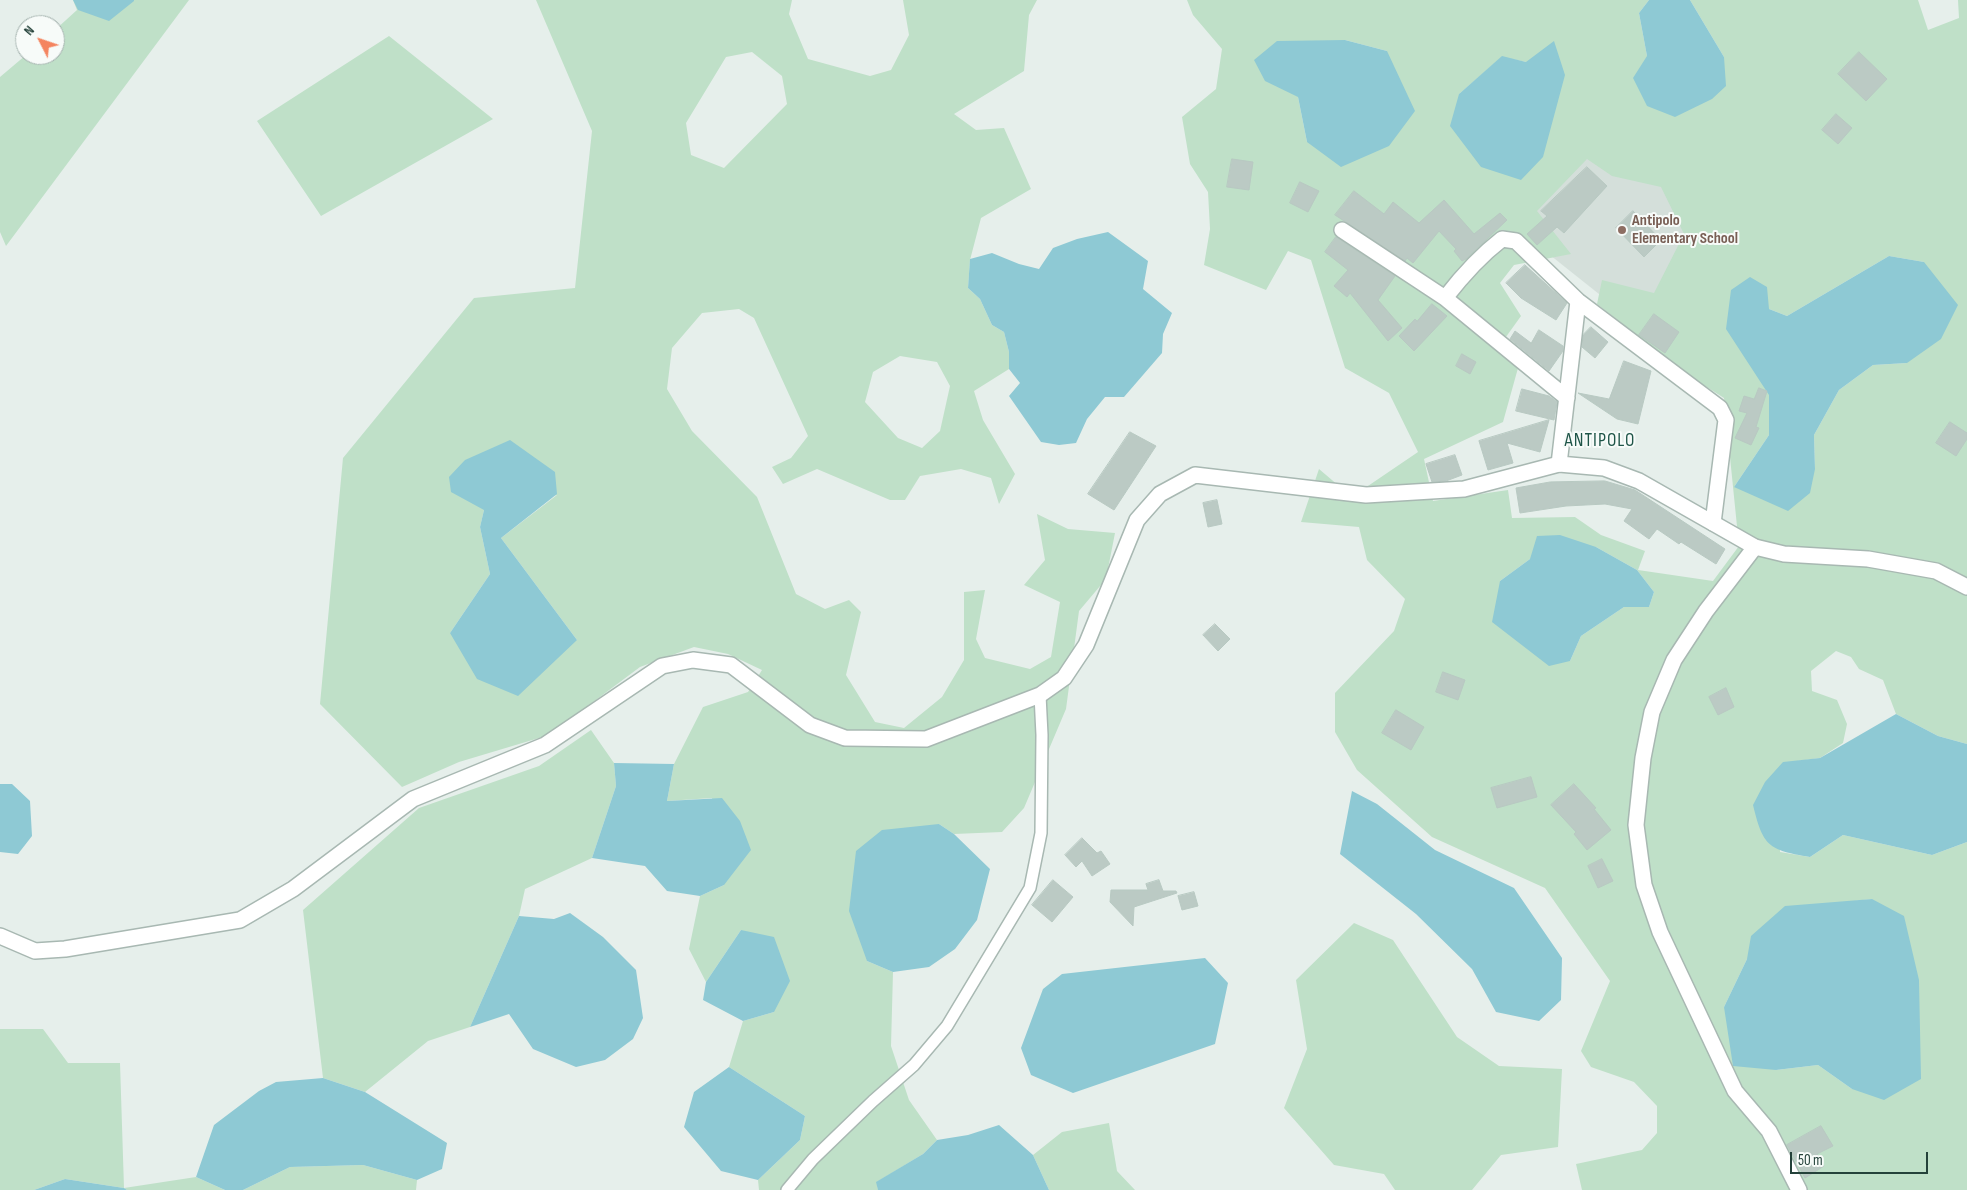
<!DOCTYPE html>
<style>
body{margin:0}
#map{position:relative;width:1967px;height:1190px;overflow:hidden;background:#e6efeb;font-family:"Sofia Sans Condensed",sans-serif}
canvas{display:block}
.north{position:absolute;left:15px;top:15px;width:50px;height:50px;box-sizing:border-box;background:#f7fbf9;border:1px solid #a3b1ad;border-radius:50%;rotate:311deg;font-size:14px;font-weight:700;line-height:20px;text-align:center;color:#24423a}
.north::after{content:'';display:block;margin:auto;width:18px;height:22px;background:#f4845f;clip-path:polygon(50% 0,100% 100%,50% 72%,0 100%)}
.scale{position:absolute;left:1790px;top:1152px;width:138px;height:22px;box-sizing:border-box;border:2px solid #24423a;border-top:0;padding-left:6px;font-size:15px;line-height:18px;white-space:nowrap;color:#24423a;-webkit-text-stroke:4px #f7fbf9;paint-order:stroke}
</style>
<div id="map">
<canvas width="1967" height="1190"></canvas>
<div class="north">N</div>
<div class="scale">50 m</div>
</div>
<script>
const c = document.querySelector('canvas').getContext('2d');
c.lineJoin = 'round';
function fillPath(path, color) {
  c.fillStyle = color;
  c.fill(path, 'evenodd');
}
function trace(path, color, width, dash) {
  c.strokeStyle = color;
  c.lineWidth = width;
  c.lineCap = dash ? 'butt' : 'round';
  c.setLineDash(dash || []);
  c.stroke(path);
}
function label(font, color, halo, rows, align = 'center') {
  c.font = font + ' "Sofia Sans Condensed",sans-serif';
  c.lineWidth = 4;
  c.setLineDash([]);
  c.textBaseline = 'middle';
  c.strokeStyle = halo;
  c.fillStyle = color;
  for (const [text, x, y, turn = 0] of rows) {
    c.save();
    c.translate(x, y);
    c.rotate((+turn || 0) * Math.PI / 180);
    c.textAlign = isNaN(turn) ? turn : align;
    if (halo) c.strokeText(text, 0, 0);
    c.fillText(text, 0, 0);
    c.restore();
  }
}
fillPath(new Path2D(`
 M1597,126L1729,231L1648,333L1516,228Z`), '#d4dfda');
fillPath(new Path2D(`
 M73,0H189L6,246L0,232V77L26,55H55V30L77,10Z
 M536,0H792L789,14L808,59L870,76L891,70L909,35L903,0H1037L1029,15L1024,71L954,114L976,130L1004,128L1031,189L981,218L970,260L968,288L980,299L992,325L1004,332L1009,352V369L974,391L983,420L1015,474L999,504L991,478L961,469L920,476L905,500H890L817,469L783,484L772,467L791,458L808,436L754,318L739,309L702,313L672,348L667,389L692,431L757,497L796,594L825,609L849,600L861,612L846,675L875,722L904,728L942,697L964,660V592L985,590L976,639L985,658L1030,669L1051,657L1060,602L1024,585L1045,560L1037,514L1068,529L1115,533L1106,579L1079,611L1066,709L1024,808L1002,832L954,834L939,824L867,961L893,972L891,1046L909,1100L937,1140L923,1154L877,1182L878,1190H759L758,1180L800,1140L805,1116L729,1067L743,1021L774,1012L741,930L706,982L689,949L700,896L724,885L712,798L667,801L674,764L703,707L748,692L762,670L728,654L694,647L640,667L549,735L459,762L402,787L320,704L343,458L474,298L575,288L592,131ZM752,52L782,76L787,104L724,168L691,155L686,123L726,57ZM900,356L937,362L950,386L940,431L922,448L898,438L865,402L873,372ZM557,495L501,538L577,640L450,633L490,574L480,527L484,510Z
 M1187,0H1649L1639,13L1647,56L1724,57L1690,0H1918L1928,30L1959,18L1958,0H1967V744L1938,736L1896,714L1883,680L1859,669L1851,657L1836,651L1811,671L1812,691L1837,700L1847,724L1843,743L1820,758L1783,763L1780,852L1810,857L1843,835L1932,855L1967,842V1190H1582L1576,1164L1642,1150L1657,1133V1106L1634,1082L1591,1067L1581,1051L1610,981L1545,888L1432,837L1357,770L1335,732V693L1394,631L1405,599L1367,560L1359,527L1301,522L1319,469L1339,486L1365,488L1418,452L1389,393L1345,368L1311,260L1288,251L1266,290L1204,265L1210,229L1208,192L1190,164L1182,117L1216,89L1222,49L1193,15ZM1345,40L1387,51L1307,142L1298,97ZM1502,57L1526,62L1459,94ZM1587,159L1612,176L1661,187L1684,234L1654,293L1602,280L1597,304L1688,375L1724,398L1739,546L1713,581L1638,570L1645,551L1601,535L1575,517L1512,518L1508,490L1433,501L1424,459L1503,422L1518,368L1498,348L1521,316L1500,283L1514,265L1571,254L1537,211ZM1889,256L1924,262L1907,363L1873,365L1839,390L1814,435L1815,469L1734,487L1769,435V309L1787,316ZM1596,547L1637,570L1654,592L1649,607H1624L1581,636L1570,661L1500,581L1530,559ZM1872,899L1852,1089L1818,1065L1776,1070L1724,1007L1747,959L1837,903Z
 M389,36L493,119L321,216L257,121Z
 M591,730L614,763L616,786L592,858L525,889L519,916L470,1027L428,1041L365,1092L323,1078L303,910L419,808L539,766Z
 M1354,923L1393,940L1457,1037L1499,1066L1562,1069L1558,1147L1501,1155L1472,1190H1395L1384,1174L1334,1165L1284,1108L1307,1049L1296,980Z
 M0,1029H43L68,1063H120L124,1188L196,1177L225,1190H127L124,1188L65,1179L34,1190H0Z
 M1109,1123L1117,1171L1135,1190H1049L1033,1155L1062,1132Z
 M363,1165L417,1180L416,1190H243L290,1167Z`), '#bfe0c8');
fillPath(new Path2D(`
 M73,0H134V1L109,21L78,10Z
 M1649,0H1690L1724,57L1726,86L1712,99L1675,117L1647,106L1633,78L1647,56L1639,13Z
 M1345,40L1387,51L1415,111L1389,146L1341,167L1307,142L1298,97L1265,81L1254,60L1277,41Z
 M1554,41L1565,75L1543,157L1521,180L1481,167L1450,126L1459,94L1502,56L1526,62Z
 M1108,232L1148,261L1143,289L1172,313L1163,334L1162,353L1124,397H1105L1087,419L1076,443L1059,445L1041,442L1009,396L1020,383L1009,369V352L1004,332L992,325L980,299L968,288L970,259L992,253L1019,264L1039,269L1053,248L1077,239Z
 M1889,256L1924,262L1958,305L1941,339L1907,363L1873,365L1839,390L1814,435L1815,469L1810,493L1788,511L1734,487L1769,435V395L1726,329L1731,290L1750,277L1767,287L1769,309L1787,316Z
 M510,440L555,472L557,494L501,538L577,640L518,696L477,679L450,633L490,574L480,527L484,510L451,492L449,477L465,460Z
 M1560,535L1596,547L1637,570L1654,592L1649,607H1624L1581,636L1570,661L1549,666L1492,622L1500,581L1530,559L1537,536Z
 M1896,714L1938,736L1967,744V842L1932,855L1843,835L1810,857C1768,850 1763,846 1753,805L1765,782L1783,762L1820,758Z
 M614,763L674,764L667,801L722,798L740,821L751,850L724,885L700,896L667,891L645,866L592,858L616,786Z
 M0,784H12L30,801L32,836L18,854L0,852Z
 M1352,791L1377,804L1435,850L1514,888L1562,958L1561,1000L1539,1021L1496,1012L1472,969L1416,914L1340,854Z
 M939,824L954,834L990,869L977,920L955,949L929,967L893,972L867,961L849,911L856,851L882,830Z
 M1872,899L1904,916L1919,980L1921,1079L1884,1100L1852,1089L1818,1065L1776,1070L1733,1066L1724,1007L1747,959L1751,936L1785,906Z
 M570,913L603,937L636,970L643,1018L633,1039L605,1060L576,1067L533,1049L509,1014L470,1027L519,916L554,919Z
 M741,930L774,937L790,981L774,1012L743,1021L703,1000L706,982Z
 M1205,958L1228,983L1215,1044L1073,1093L1031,1075L1021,1048L1043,989L1062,974Z
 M729,1067L805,1116L800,1140L758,1180L721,1171L684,1127L694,1092Z
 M323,1078L365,1092L447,1143L442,1169L417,1180L363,1165L290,1167L243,1190H225L196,1177L214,1125L259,1091L276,1082Z
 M999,1125L1033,1155L1049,1190H878L876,1182L923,1154L937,1140L968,1135Z
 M65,1179L124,1188L127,1190H34Z`), '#8ec9d4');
const building = new Path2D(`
 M1859,52L1887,79L1866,101L1838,74Z
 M1836,114L1852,128L1838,144L1822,130Z
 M1232,159L1253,162L1249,190L1227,187Z
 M1587,167L1607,186L1564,233L1557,227L1537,245L1527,234L1547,216L1541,211Z
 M1300,182L1319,191L1308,212L1290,203Z
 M1354,191L1384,214L1393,202L1419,223L1444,200L1474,234L1500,213L1507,220L1466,259L1462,261L1454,251L1456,249L1439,231L1413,263L1407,258L1405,261L1335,215Z
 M1633,211L1661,240L1644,257L1616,228Z
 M1336,237L1395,276L1378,300L1402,328L1388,341L1350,293L1347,297L1334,286L1348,270L1325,252Z
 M1525,265L1567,303L1556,320L1521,298L1506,283Z
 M1432,304L1447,316L1414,351L1399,336L1415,319L1417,321Z
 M1654,314L1679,332L1665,353L1639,335Z
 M1591,327L1608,342L1595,358L1582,347L1583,335Z
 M1539,330L1563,346V351L1549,371L1510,339L1515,331L1531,343Z
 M1462,354L1476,362L1470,374L1456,366Z
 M1624,361L1651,371L1638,424L1617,419L1578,393L1609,399Z
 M1759,388L1767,391L1756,427L1759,428L1751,445L1735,438L1747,413L1739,411L1744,396L1754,399Z
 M1522,389L1549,396L1557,402L1554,420L1516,411Z
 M1549,420L1540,452L1507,443L1513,463L1488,470L1479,441Z
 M1950,422L1967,433V439L1956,456L1936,443Z
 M1130,432L1156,446L1114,510L1088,494Z
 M1455,455L1462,475L1446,481L1432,482L1426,464Z
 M1605,481L1635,490L1725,549L1716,564L1681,542L1679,544L1657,529L1649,539L1624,521L1632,509L1605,504L1566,506L1520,513L1516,488L1550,482Z
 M1217,500L1222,524L1208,527L1203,503Z
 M1215,624L1230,639L1218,651L1203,635Z
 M1443,672L1465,680L1458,700L1436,692Z
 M1726,688L1734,707L1718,715L1709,697Z
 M1396,710L1424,727L1411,750L1382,733Z
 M1531,777L1537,797L1497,808L1491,788Z
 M1574,784L1596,808L1594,809L1611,830L1587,850L1574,834L1576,832L1551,805Z
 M1082,838L1097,853L1101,851L1110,864L1092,876L1082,861L1076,867L1065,855Z
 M1602,859L1613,881L1598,888L1588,866Z
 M1053,880L1073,897L1052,922L1032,905Z
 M1159,880L1163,891H1176L1177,893L1134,907L1133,926L1110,902L1111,890H1148L1146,884Z
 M1194,892L1198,906L1182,910L1178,896Z
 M1821,1126L1833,1146L1817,1154L1824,1166L1805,1178L1787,1145Z`);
fillPath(building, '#bbcac4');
trace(building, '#b8c9c2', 1);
const service = new Path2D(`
 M787,1190L813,1159L873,1101L914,1065L947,1026L1030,888L1041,833L1042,735L1040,695`);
const minor = new Path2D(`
 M1342,230L1445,298C1462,276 1480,256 1502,239L1516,241L1578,301L1720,408L1726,420L1713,523
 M1445,298L1567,398
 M1559,464L1578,301
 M1755,547L1706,611L1674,660L1652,712L1643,758L1636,825L1644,885L1660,932L1735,1091L1769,1131L1799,1190`);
const tertiary = new Path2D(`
 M0,936L35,951L65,949L240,920L293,889L413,799L545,745L662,666L693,660L731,665L810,725L845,738L926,739L1040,695L1064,678L1086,645L1137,520L1160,494L1195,475L1366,495L1464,489L1559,464L1604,468L1639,481L1755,547L1784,554L1868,559L1936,571L1967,587`);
trace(service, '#a8b8b2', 14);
trace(minor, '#a8b8b2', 18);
trace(tertiary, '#a8b8b2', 18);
trace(service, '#fff', 11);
trace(minor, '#fff', 15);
trace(tertiary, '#fff', 15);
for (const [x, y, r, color] of [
 [1622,230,5,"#8d6e63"]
]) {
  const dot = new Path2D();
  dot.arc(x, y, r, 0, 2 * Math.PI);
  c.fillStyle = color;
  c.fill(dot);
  trace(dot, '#f7fbf9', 2);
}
label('bold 16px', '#785e54', '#f7fbf9', [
 ["Antipolo",1632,221],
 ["Elementary School",1632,239]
], 'left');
c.letterSpacing = '1px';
label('19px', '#1f5548', '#f7fbf9', [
 ["ANTIPOLO",1600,441]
]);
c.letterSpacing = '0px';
</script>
